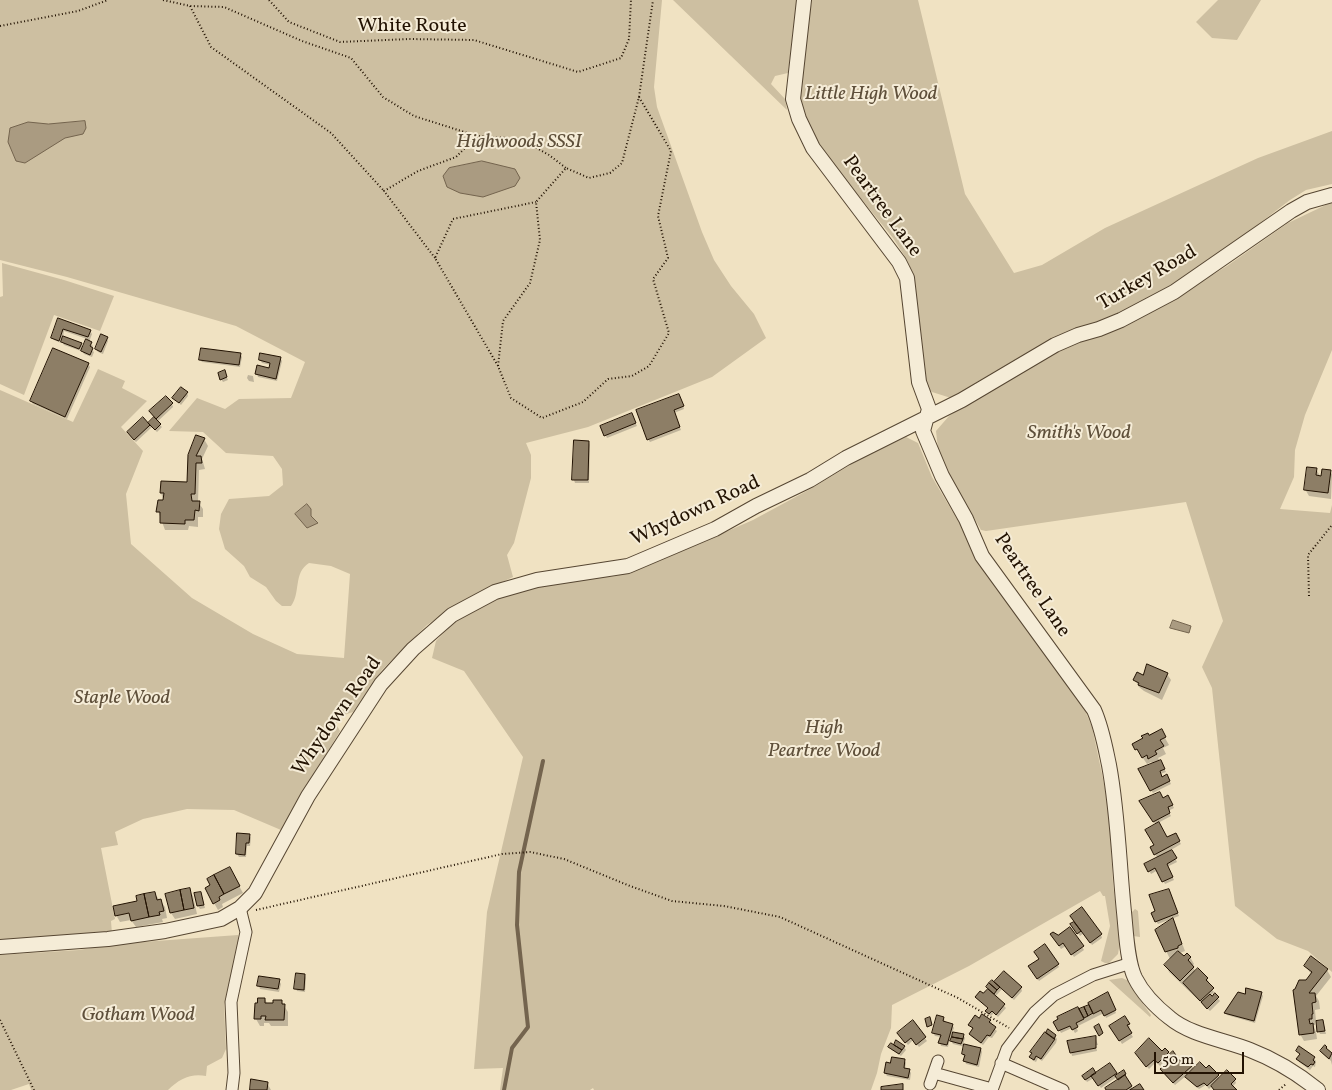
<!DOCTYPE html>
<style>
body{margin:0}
#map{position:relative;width:1332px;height:1090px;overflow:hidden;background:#f0e2c2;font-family:Vollkorn,serif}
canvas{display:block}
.scale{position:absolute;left:1154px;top:1052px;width:90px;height:22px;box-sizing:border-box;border:2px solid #221202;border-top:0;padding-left:6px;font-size:15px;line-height:18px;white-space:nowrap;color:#221202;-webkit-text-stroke:4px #f5ecd7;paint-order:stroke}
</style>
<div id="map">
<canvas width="1332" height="1090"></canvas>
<div class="scale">50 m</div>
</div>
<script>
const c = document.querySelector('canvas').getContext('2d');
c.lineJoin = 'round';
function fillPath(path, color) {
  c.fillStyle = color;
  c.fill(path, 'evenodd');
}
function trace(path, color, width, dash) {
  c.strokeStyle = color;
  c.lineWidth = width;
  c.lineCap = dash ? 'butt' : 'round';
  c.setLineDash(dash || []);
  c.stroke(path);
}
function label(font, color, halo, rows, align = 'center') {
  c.font = font + ' Vollkorn,serif';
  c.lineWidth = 4;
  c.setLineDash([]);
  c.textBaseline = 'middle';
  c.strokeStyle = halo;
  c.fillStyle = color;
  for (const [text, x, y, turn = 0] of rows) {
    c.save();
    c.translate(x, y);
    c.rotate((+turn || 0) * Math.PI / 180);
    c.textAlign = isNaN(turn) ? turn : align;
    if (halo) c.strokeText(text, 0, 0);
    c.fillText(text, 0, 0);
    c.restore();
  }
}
fillPath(new Path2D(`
 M0,0H662L654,87L657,107L702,232L714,260L731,286L754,314L766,338L712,377L588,427L526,443L531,455V478L514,543L507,555L513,577L464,600L427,625L382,670L353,712L341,716L336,724L340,731L281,830L234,810L187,809L143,819L115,832L118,845L101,848L115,919L111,921L112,934L0,940V390L73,422L98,369L125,381L122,388L147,401L121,427L143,451L126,494L131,544L192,598L253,634L297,654L344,658L350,574L331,566L309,563C293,573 301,593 291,606H282L276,601L266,587L250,577L244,566L225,549L219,529L221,514L229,499L269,496L283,485L282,469L273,456L226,453L203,432L169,431L197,398L225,409L239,399L291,398L305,362L236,326L67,277L0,260Z
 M673,0H797L788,73L775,76L771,84L785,99L787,110Z
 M812,0H918L965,194L1014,273L1042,265L1105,228L1258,158L1332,131V184L1306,190L1290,200L1226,249L1158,294L1113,317L1092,325L1070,331L1034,349L975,383L971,388L951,398L932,392L926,387L922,375L914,276L906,258L893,238L827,157L808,123L800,101L804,50Z
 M1218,0H1261L1237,40L1212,38L1196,22Z
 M1332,202V350L1305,415L1295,450L1294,477L1280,509L1330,513L1332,505V972L1308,951L1277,939L1235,906L1212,688L1202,667L1223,621L1186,502L986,531L981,530L944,465L938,449L936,431L949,416L972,400L1079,340L1092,339L1163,305L1227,266L1288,223Z
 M2,263L64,280L114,296L100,331L54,315L24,395L0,384V297L3,296Z
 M906,437L918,443L932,477L964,531L970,547L1025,628L1084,708L1092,727L1109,807L1113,884L1120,942L1118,954L1109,963H1105L1101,961L1110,926L1105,896H1103L1100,891L969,966L892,1005L891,1028L881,1054L877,1073L871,1090H594L593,1088L590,1090H500L503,1068L474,1069L487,912L523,757L464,671L432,658L436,641L453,623L464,615L494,600L527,589L574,580L616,576L645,567L753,520L814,487L865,456Z
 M1135,909L1138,911L1140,937L1133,936L1130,914Z
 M238,935L239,941L224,1005L226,1049L222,1058L207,1066L206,1076C191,1073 179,1079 168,1090H31L29,1084L11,1090H0V955L79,950L115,944Z
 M1122,978L1129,981L1135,993L1151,1015L1150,1017L1109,980Z`), '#cdbfa1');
const water = new Path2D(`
 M85,121L86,128L83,134L65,138L25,163L16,161L8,142L10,128L28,122L48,124Z
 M482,161L515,169L520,178L515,186L483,197L460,193L447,187L443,176L449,168Z
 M307,504L311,509V516L318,523L307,528L295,514Z
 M1173,620L1191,626L1189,633L1170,628Z`);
fillPath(water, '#aa9b81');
trace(water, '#74644e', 1);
fillPath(new Path2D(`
 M59,319L90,331L92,334L89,342L93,346L91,349L94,352L92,357L84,354L82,350L81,351L64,345L61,340V343L54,340L52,338ZM64,331L87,339L83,348L81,344L63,337Z
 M107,338L108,341L103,354L98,352L96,349Z
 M240,354L242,357L240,367L202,362L200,359Z
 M280,358L282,361L277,381L258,377L257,374L270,369L271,365L262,363L260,360Z
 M88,364L90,367L67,419L33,404L31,401Z
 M226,375L228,380L223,382L221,379Z
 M248,375L253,376L254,382L249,381L247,378Z
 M187,393L188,396L181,405L174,398Z
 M680,398L684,409L674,413L681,430L650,442L648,439Z
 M172,404L173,407L157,422L162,427L157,432L152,427L136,442L130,436L128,433L148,425Z
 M633,418L637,426L607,438L602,427Z
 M204,439L208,446L202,459L205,469L199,470L198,502L203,509V517H198V527L189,526L188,530H165L158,511L164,502L161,493L188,483L189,455Z
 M589,442L590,445L589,483H575L574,480Z
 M1316,469L1322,479L1330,472L1332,474L1331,499L1309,496L1305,489Z
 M1167,674L1171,680L1162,700L1144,691L1139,687L1135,680L1143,677Z
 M1161,731L1169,745L1163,748L1166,754L1158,758L1166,772L1160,774L1162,778L1167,776L1171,784L1153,793L1139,770L1153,764L1151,762L1147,764L1134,745Z
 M1168,797L1174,808L1168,811L1171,816L1158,823L1167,839L1175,834L1181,844L1171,850L1177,862L1167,867L1174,880L1165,884L1158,870L1151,874L1146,865L1158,859L1152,848L1156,845V825L1141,802L1162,800Z
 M249,835L251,838L250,846H247L246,857H239L237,854Z
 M233,875L243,893L222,904L223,907L218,910L214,903Z
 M189,890L193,896L197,914L175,919L171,913Z
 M154,893L165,907L167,918L162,919L163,922L136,927L131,920L120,922L116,915Z
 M1170,893L1179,916L1158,924L1156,921Z
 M202,896L205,908L200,909L198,906Z
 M1173,920L1185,951L1180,953L1181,956L1190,957L1194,964L1192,966L1196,972L1207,979L1209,982L1207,983L1214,992L1210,996L1212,998L1215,995L1220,1001L1210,1011L1169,972L1166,965L1174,957L1170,959L1156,930Z
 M1076,922L1101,935L1102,938L1092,945L1084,933L1080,936L1072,925Z
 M1070,928L1084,950L1074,957L1066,946L1061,949L1052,935L1058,937Z
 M1045,945L1059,967L1039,981L1029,967L1040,959Z
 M1305,966L1327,970L1331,977L1316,996L1319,1001L1320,1009L1315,1010L1316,1021H1315V1025H1313L1316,1032L1317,1039L1304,1041L1300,1034L1307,981L1312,975Z
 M305,975L306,978L305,992L297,991L296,988Z
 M279,981L281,984L279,992L260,989L259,986Z
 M994,983L1021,988L1022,991L1014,1000L1002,989L995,997L1006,1008L998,1017L994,1013L991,1016L988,1014L987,1011L989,1009L977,997L983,995Z
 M1261,993L1263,996L1255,1023L1227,1015L1225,1013L1246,995Z
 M1109,997L1116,1013L1106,1018L1104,1013L1076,1027L1078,1031L1075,1033L1072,1028L1061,1033L1055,1022Z
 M265,999L268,1005L281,1001L288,1012V1026H271L269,1023H264V1026H260L256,1019Z
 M1124,1017L1130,1027L1128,1029L1133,1037L1122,1044L1111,1026Z
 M944,1018L945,1023L952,1025L954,1028L952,1033L963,1035L965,1038L963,1045L981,1049L982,1052L979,1067L966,1064L963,1054L965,1047L953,1044L950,1039L948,1047L941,1046L940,1043L941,1037L935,1036L933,1033Z
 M990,1021L992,1023L990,1025L997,1031L992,1038L989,1037L983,1045L972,1037L970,1034L974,1029L969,1025Z
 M913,1022L927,1041L919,1047L913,1040L908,1045L901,1036Z
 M1323,1022L1326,1034H1320L1319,1031Z
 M1055,1036L1057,1039L1056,1043L1042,1061L1038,1058L1036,1062L1032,1060L1031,1057Z
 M1095,1037L1098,1045H1096L1097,1051L1072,1056L1069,1042Z
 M890,1047H904L906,1050L901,1056L892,1050Z
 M1325,1047L1332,1055V1065L1331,1061L1321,1052Z
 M1165,1050L1180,1064L1192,1066L1194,1069H1206L1218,1076L1220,1079L1235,1080L1236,1083L1232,1087L1235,1090H1215L1212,1086L1209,1089L1206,1085L1199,1089L1186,1076L1175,1085L1163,1072L1169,1063L1167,1059L1160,1066L1156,1062L1149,1069L1138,1056L1162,1053Z
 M1297,1051L1314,1058L1316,1061L1315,1067L1313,1066L1310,1070L1299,1062L1298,1059L1301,1055Z
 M904,1060L906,1063L905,1069L909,1070L911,1073L910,1080L887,1076L885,1073Z
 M1110,1065L1117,1076L1123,1072L1133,1090H1143H1107L1119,1080L1117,1077L1101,1088L1094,1078L1087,1082L1083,1076L1095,1074Z
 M267,1083L271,1090H251Z`), '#0003');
trace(new Path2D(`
 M504,1090L512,1048L528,1027L517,925L519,872L543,761`), '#74644e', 4);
const building = new Path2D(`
 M58,318L91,330L88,337L63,329L59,341L51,338Z
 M101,334L108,337L101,352L95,349Z
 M63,336L82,343L79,349L61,342Z
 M86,339L92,342L90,346L93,348L90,355L81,351Z
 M53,348L89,363L65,417L30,401Z
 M201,348L241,353L239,365L199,360Z
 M260,353L281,357L276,379L255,374L257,365L269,368L270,363L259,360Z
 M225,370L227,377L220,380L218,373Z
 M181,387L188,392L179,403L172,398Z
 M679,394L684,406L674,410L680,427L647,440L636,410Z
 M166,396L173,403L156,419L149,411Z
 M632,413L636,423L604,436L600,426Z
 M143,417L150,425L134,440L127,432Z
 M154,417L161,424L155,430L148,423Z
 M196,435L205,438L196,456H201L202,463H196L195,494H191L192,501H200L199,511L195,510L194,520H185V524L160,523V512H156L158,500H163L164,493H160L161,481L187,482L188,455Z
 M574,440L589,441L588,480H572Z
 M1307,467L1317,468L1316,475L1321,476L1322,469L1331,470L1328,493L1304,490Z
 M1147,664L1168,673L1159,693L1138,685L1139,683L1133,680L1137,672L1143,675Z
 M1162,729L1166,737L1160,740L1164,746L1155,751L1157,754L1148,759L1147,755L1142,758L1137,749L1135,750L1132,744L1143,738L1141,736L1148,733L1149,735Z
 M1161,760L1165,769L1160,771L1162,777L1167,774L1170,781L1150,791L1138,769Z
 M1160,792L1163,798L1168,795L1173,805L1168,807L1170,813L1153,822L1139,801Z
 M1159,822L1167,837L1176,833L1180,841L1154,855L1150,847L1154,845L1145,830Z
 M237,833L250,834L249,843H246L245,855L236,854Z
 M1172,850L1177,858L1167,864L1173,877L1162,882L1155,868L1148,872L1144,864Z
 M230,867L240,886L224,894L214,875Z
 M214,875L224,894L219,897L220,900L213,904L205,888L210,885L207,879Z
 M190,888L194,908L184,910L180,890Z
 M1169,889L1178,913L1155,922L1151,913L1155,911L1149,895Z
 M180,890L184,910L170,913L165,894Z
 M155,892L157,900L161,899L164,911L159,912L160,915L149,917L144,894Z
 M201,892L204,905L197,906L194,893Z
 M144,894L149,917L131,921L129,913L115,916L113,906L137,901L136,896Z
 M1082,907L1102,934L1090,943L1070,916Z
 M1173,918L1182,944L1178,946V948L1165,952L1155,930Z
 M1074,922L1081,931L1077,934L1070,924Z
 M1070,927L1084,946L1071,955L1063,943L1059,946L1050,934L1053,932L1058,935Z
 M1045,944L1059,964L1037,979L1028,966L1039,959L1034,952Z
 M1178,951L1184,956L1187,953L1191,957L1188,960L1194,967L1180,981L1164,965Z
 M1311,956L1328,969L1309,993H1315L1316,1002L1312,1003L1313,1014H1312V1019H1309L1310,1024L1313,1023L1314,1033L1299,1035L1293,990L1295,989L1299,980H1306L1312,972L1304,966Z
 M1198,968L1208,978L1206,980L1214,988L1200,1001L1183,983Z
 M1004,971L1022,987L1012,998L994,982Z
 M296,973L305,974L304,990L294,989Z
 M259,976L280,979L278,989L257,986Z
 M992,980L1000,987L997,990L989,983Z
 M989,983L997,990L994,994L986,987Z
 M1246,988L1262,992L1254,1021L1224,1013L1238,992L1245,994Z
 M988,989L1005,1004L996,1015L992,1011L989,1014L985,1011L988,1008L975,997L980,991L983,993Z
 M1108,992L1116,1010L1104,1016L1101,1010L1093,1014L1088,1003Z
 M1215,993L1219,997L1207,1009L1201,1002L1210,994L1212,996Z
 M258,998H265V1003H273V1000H282V1004H285L284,1020H265L266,1016H261V1019H254L255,1003H257Z
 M1089,1005L1093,1013L1088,1016L1084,1007Z
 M1078,1007L1084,1019L1076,1023L1078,1027L1072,1030L1070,1026L1058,1031L1053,1022L1058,1019L1057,1017Z
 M1084,1007L1088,1016L1084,1018L1079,1009Z
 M982,1014L991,1020L989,1022L996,1027L990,1036L987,1035L981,1043L969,1034L973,1028L968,1025L975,1015L979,1018Z
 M937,1015L944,1017L943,1021L953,1024L947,1045L938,1043L941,1035L932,1033Z
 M1125,1016L1130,1024L1127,1025L1132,1033L1119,1041L1109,1026Z
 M930,1017L932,1025L927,1027L925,1019Z
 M913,1020L926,1037L916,1045L911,1038L905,1043L897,1033Z
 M1323,1020L1325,1031L1317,1032L1316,1021Z
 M1099,1024L1103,1033L1099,1036L1094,1027Z
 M1048,1029L1056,1035L1054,1039L1046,1033Z
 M953,1032L964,1034L963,1039L952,1037Z
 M1045,1032L1055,1039L1041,1059L1036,1056L1034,1060L1029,1057L1032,1053L1030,1052Z
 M1096,1036V1048L1070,1053L1067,1041Z
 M952,1037L963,1039L961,1044L950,1041Z
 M1149,1038L1162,1051L1165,1048L1169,1052L1158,1063L1154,1060L1146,1067L1135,1053Z
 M896,1040L905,1046L902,1050L894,1045Z
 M891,1043L902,1050L899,1054L888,1047Z
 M964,1044L981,1048L977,1065L963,1061L965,1055L962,1054Z
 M1325,1045L1327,1047L1326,1048L1332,1053L1329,1059L1320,1051Z
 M1299,1046L1315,1057L1313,1060L1315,1062L1313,1065L1311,1064L1308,1067L1296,1059L1300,1054L1296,1051Z
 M1173,1051L1181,1062L1186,1057L1193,1065L1173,1083L1160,1069L1168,1062L1165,1059Z
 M892,1057L905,1059L904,1068L910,1069L908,1078L884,1073L886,1062L890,1063Z
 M1200,1062L1206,1068L1209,1065L1219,1075L1207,1086L1204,1083L1197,1087L1185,1077Z
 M1110,1063L1117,1073L1098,1086L1091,1076Z
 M1093,1068L1096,1073L1085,1080L1082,1076Z
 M1124,1070L1126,1074L1118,1080L1115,1076Z
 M1227,1070L1236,1079L1231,1084L1237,1090H1214L1211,1086Z
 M1125,1075L1132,1086L1126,1090H1106L1105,1088Z
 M251,1079L268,1082L267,1090H250Z
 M903,1084V1090H881V1087Z
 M1140,1084L1144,1090H1130Z`);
fillPath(building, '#8d7e66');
trace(building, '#221202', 1);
const minor = new Path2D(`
 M1001,1063L1063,1090
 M934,1073L992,1089
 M930,1084L938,1061
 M232,1090L234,1073L231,1002L246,932L240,908
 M992,1090L1007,1049L1035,1012L1054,995L1093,975L1131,963`);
const tertiary = new Path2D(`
 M804,0L793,99L799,119L813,148L899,262L907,278L919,382L929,409L923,431L942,476L966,519L982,556L1094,710C1102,728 1105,746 1109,765C1118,813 1119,863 1124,912C1126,931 1127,961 1135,978C1143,994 1156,1007 1170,1018C1190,1035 1225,1040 1250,1050C1276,1060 1297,1073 1318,1090
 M0,947L108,939L165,931L221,919L240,908L255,893L308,796L381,684L413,649L452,615L495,592L537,580L628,566L715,529L756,506L810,480L846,458L962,400L1055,345L1078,335L1099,329L1121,320L1174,292L1291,211L1307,202L1332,195`);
trace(minor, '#564632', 13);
trace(tertiary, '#564632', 16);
trace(new Path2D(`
 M163,0L190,6L224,7L302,41L351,58L383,97L414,116L477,136L521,139L549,155L566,168
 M269,0L289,22L340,42L409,39L474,40L578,72L621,58L629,39L631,0
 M190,6L211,47L331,133L384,191
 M0,26L78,11L108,0
 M639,97L671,151L658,216L668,258L653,279L669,333L649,366L632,376L608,379L583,402L542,418L511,398L498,366L503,321L530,283L540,240L536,202L566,168L589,178L610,173L622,163L639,97L653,0
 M435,258L384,191L418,171L456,157L477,136
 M498,366L435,258L453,219L536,202
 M1309,596L1308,555L1332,525
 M256,910L502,854L530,852L564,859L630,886L672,901L724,906L780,917L958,998L1009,1028
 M0,1020L34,1090
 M1279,1090L1286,1084`), '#221202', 2, [1, 2.5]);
trace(minor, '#f5ecd7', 11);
trace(tertiary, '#f5ecd7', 14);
label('20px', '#221202', '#f5ecd7', [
 ["White Route",412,27],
 ["Peartree Lane",881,207,54],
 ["Turkey Road",1148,279,-30],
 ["Whydown Road",696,512,-25],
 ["Peartree Lane",1031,586,56],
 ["Whydown Road",338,717,-55]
]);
label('italic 20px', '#5e4f3a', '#f5ecd7', [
 ["Little High Wood",871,95],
 ["Highwoods SSSI",519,143],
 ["Smith's Wood",1079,434],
 ["Staple Wood",122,699],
 ["High",824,729],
 ["Peartree Wood",824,752],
 ["Gotham Wood",138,1016]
]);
</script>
